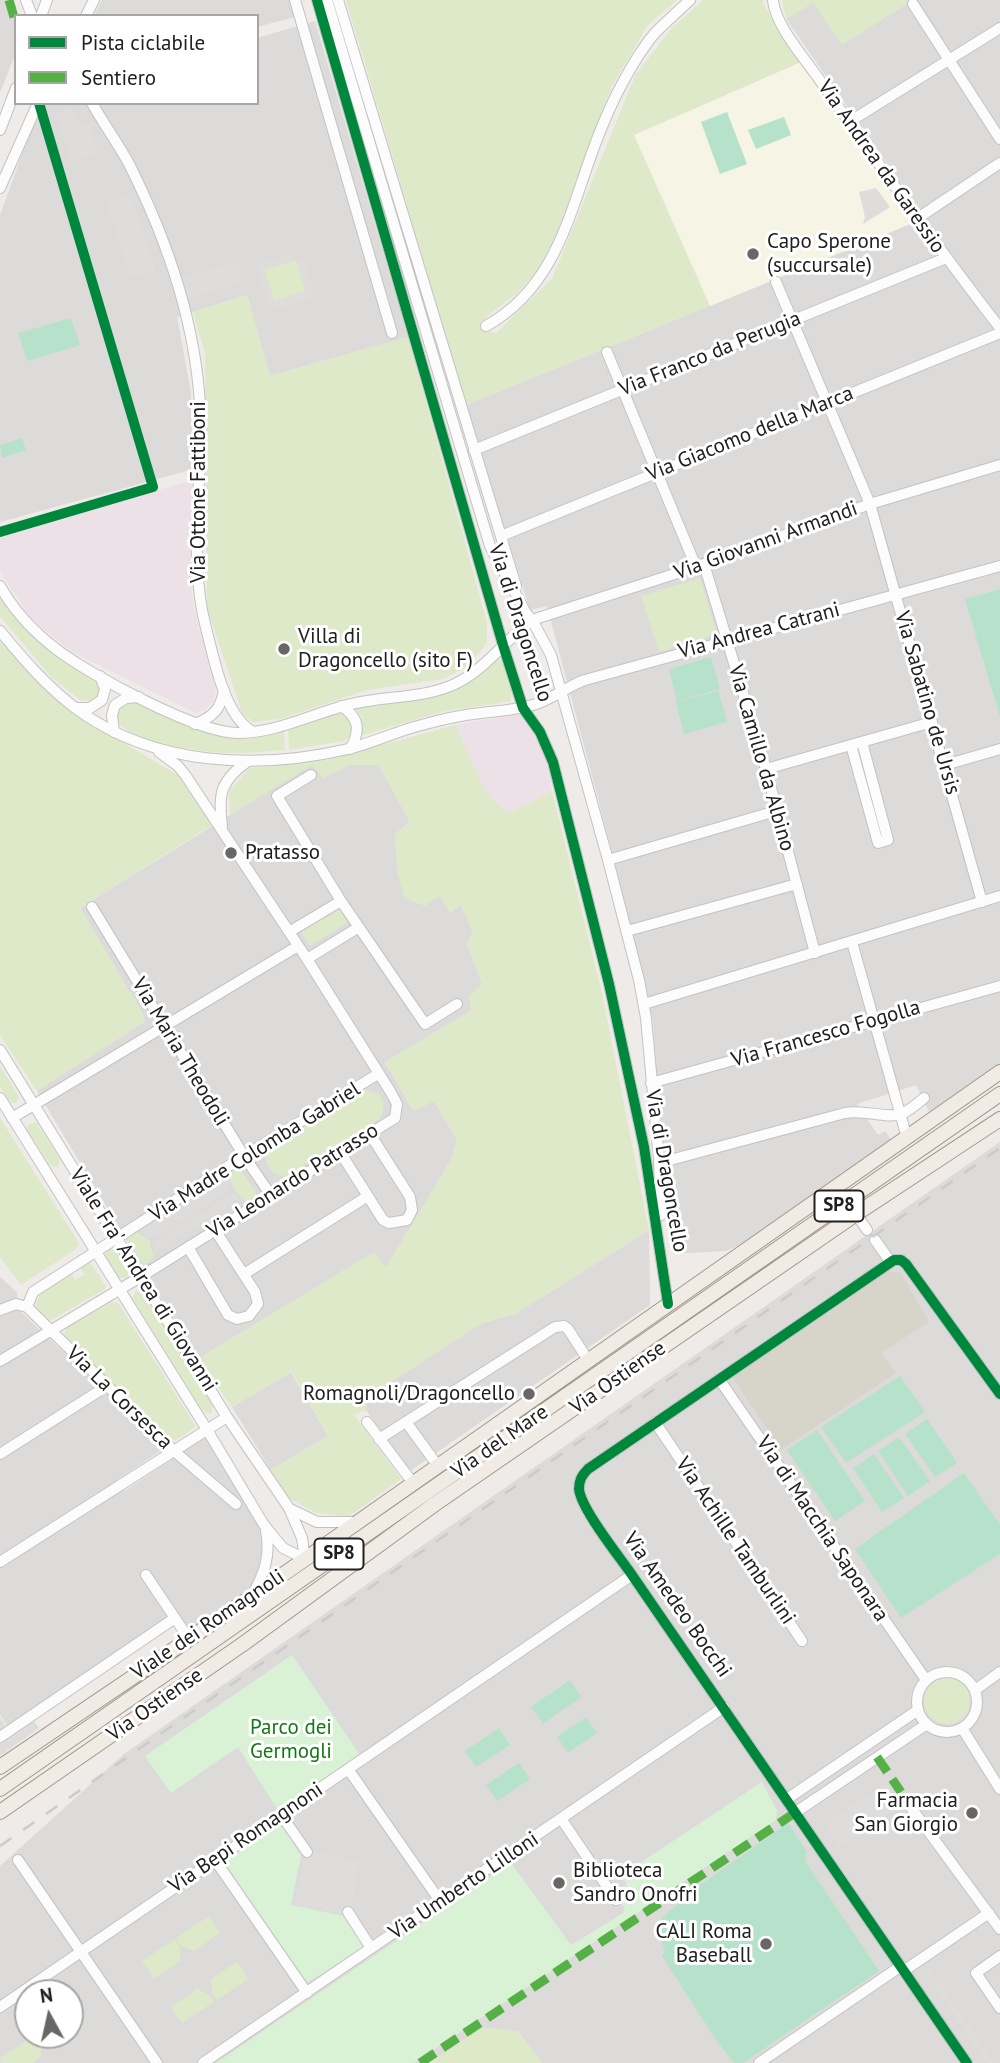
<!DOCTYPE html>
<style>
body{margin:0}
#map{position:relative;width:1000px;height:2063px;overflow:hidden;background:#eeebe8;font-family:"PT Sans",sans-serif}
canvas{display:block}
.legend{position:absolute;left:14px;top:14px;width:245px;height:91px;box-sizing:border-box;background:#fff;border:2px solid #a6a6a6;margin:0;padding:9px 12px;list-style:none;font-size:21px;color:#202020}
.legend li{display:flex;align-items:center;gap:14px;height:35px}
.legend b{width:35px;border:2px solid #a6a6a6}
.north{position:absolute;left:14px;top:1979px;width:70px;height:70px;box-sizing:border-box;background:#fff;border:2px solid #a6a6a6;border-radius:50%;rotate:352deg;font-size:19px;font-weight:700;line-height:28px;text-align:center;color:#202020}
.north::after{content:'';display:block;margin:auto;width:24px;height:32px;background:#686766;clip-path:polygon(50% 0,100% 100%,50% 72%,0 100%)}
</style>
<div id="map">
<canvas width="1000" height="2063"></canvas>
<ul class="legend">
<li><b style="height:9px;background:#00873e"></b>Pista ciclabile</li>
<li><b style="height:9px;background:#55b145"></b>Sentiero</li>
</ul>
<div class="north">N</div>
</div>
<script>
const c = document.querySelector('canvas').getContext('2d');
c.lineJoin = 'round';
function fillPath(path, color) {
  c.fillStyle = color;
  c.fill(path, 'evenodd');
}
function trace(path, color, width, dash) {
  c.strokeStyle = color;
  c.lineWidth = width;
  c.lineCap = dash ? 'butt' : 'round';
  c.setLineDash(dash || []);
  c.stroke(path);
}
function label(font, color, halo, rows, align = 'center') {
  c.font = font + ' "PT Sans",sans-serif';
  c.lineWidth = 6;
  c.setLineDash([]);
  c.textBaseline = 'middle';
  c.strokeStyle = halo;
  c.fillStyle = color;
  for (const [text, x, y, turn = 0] of rows) {
    c.save();
    c.translate(x, y);
    c.rotate((+turn || 0) * Math.PI / 180);
    c.textAlign = isNaN(turn) ? turn : align;
    if (halo) c.strokeText(text, 0, 0);
    c.fillText(text, 0, 0);
    c.restore();
  }
}
fillPath(new Path2D(`
 M0,0H9L16,24V52L0,93Z
 M102,0H289L295,17L257,27V16H94Z
 M895,0H1000V1064L930,1114L916,1085L857,1104L878,1135L885,1131L893,1142L751,1240L726,1251L673,1254L661,1156L653,1021L615,863L547,606L530,610L466,405L925,218L786,19L813,2Z
 M315,21L408,337L270,376L247,295L177,317L191,392L194,469L0,522V215L36,116L45,103H257V38Z
 M312,764L323,778L348,765H379L410,822L395,834L396,852L439,896L461,905L473,932L467,944L482,984L471,1011L385,1062L413,1110L434,1100L457,1140L451,1160L386,1268L374,1252L198,1359L37,1091L144,1022L143,1014L80,908Z
 M1000,1142V2063H0V1866L124,1754ZM28,1993H70V2035H28Z
 M649,1230L650,1305L410,1471L366,1410L367,1402L375,1392L482,1323L515,1314Z
 M0,1277L17,1292L18,1309L165,1448L118,1479L125,1491L205,1437L253,1513L264,1537L261,1563L255,1581L244,1596L190,1633L178,1614L7,1726L0,1714Z
 M291,1372L328,1436L271,1470L232,1407Z`), '#dddbda');
fillPath(new Path2D(`
 M193,480L190,578L194,609L216,690L214,701L204,710L196,713L70,651L32,619L0,572V536Z
 M522,714L546,757L552,791L508,814L486,793L455,725Z`), '#ebe1e7');
fillPath(new Path2D(`
 M801,62L915,222L710,306L634,135Z`), '#f6f4e5');
fillPath(new Path2D(`
 M714,1727L753,1787L622,1875L582,1815Z`), '#dcdbda');
fillPath(new Path2D(`
 M884,1270L901,1273L929,1322L881,1353L896,1373L781,1450L730,1374Z`), '#d7d4ca');
fillPath(new Path2D(`
 M346,0H677L647,26L612,86L556,237L537,271L516,294L486,317L479,328L496,333L552,279L636,74L671,29L703,0H763V4L801,62L634,135L710,306L466,405Z
 M782,0H913L842,45L813,3L786,19Z
 M296,260L306,291L274,301L264,270Z
 M247,295L270,376L408,337L487,622V643L467,667L443,679L367,690L280,719L253,722L242,713L207,608L205,354L193,312Z
 M700,578L717,634L659,652L641,596Z
 M0,593C16,615 34,640 56,655C71,666 91,670 101,686L99,697L93,701L80,700L51,677L0,616Z
 M0,642L42,687L67,709L179,776L212,825L80,908L143,1014L144,1022L37,1091L0,1035Z
 M495,658L502,661L511,689V701L441,712L360,736L362,718L352,705L431,693Z
 M130,700L218,734L284,730L285,750C267,751 248,753 230,753C201,752 134,744 116,720L118,705Z
 M338,710L352,718V735L344,741L289,750L288,729Z
 M455,725L486,793L508,814L552,791L602,993L649,1230L515,1314L482,1323L375,1392L367,1402L366,1410L354,1415L401,1479L348,1517L316,1513L289,1498L271,1470L328,1436L292,1372L232,1407L198,1359L374,1252L386,1267L451,1160L457,1140L434,1101L414,1111L385,1062L471,1011L469,996L482,984L467,944L473,932L461,905L450,913L439,896L425,906L404,898L397,870L395,834L410,822L379,765H348L323,778L311,765L230,815L229,790L250,768L327,760Z
 M337,906L348,922L310,946L300,930Z
 M0,1066L19,1097L16,1103H11L0,1087Z
 M363,1090C384,1091 387,1101 380,1119L288,1175C270,1179 260,1160 272,1146Z
 M0,1118L79,1243L76,1249L21,1285L0,1257Z
 M36,1122L60,1160L58,1167L50,1165L28,1132L27,1126Z
 M239,1168L256,1192L255,1196L247,1201C238,1197 231,1184 229,1174Z
 M137,1232L150,1241C150,1248 153,1251 154,1257L144,1265L128,1241V1237Z
 M108,1249H115L129,1273L127,1278L119,1277L105,1256Z
 M89,1261L106,1286L105,1289L50,1321C16,1304 55,1282 70,1272L75,1280L84,1275L80,1267Z
 M136,1290L144,1294L210,1399L213,1407L211,1414L202,1410L136,1304L132,1298Z
 M112,1302L118,1303L195,1425L194,1428L175,1441L171,1439L64,1337L66,1328Z
 M924 1701a23 23 0 1 1 46 0a23 23 0 1 1-46 0Z
 M209,1916L220,1933L194,1951L181,1946L176,1938Z
 M175,1939L180,1947V1961L154,1979L142,1961Z
 M237,1962L248,1979L217,2000L212,1993L211,1979Z
 M197,1989L209,1995L214,2002L182,2023L171,2007Z
 M73,2012L84,2028L57,2047L44,2042L39,2035H70V2014Z
 M491,2028L518,2031L543,2063H428L480,2029Z
 M35,2035L42,2044L41,2057L33,2063H2L0,2058Z`), '#dee9c9');
fillPath(new Path2D(`
 M292,1655L360,1755L277,1809L238,1747L171,1793L145,1756Z
 M762,1782L777,1810L776,1820L414,2063H216L511,1863L571,1945L625,1912L620,1893L627,1885L622,1875Z
 M279,1823L302,1851L291,1905L344,1916L364,1947L305,1984L220,1862Z`), '#d9f2d6');
fillPath(new Path2D(`
 M727,112L747,164L720,174L701,122Z
 M784,117L791,135L756,149L748,130Z
 M71,318L80,345L27,361L18,333Z
 M22,438L26,450L2,458L0,445Z
 M1000,589V717L965,599Z
 M711,657L720,689L677,701L669,669Z
 M718,691L727,722L684,734L676,702Z
 M900,1376L925,1412L846,1463L821,1427Z
 M927,1419L957,1463L935,1477L905,1434Z
 M817,1430L865,1501L835,1521L787,1450Z
 M899,1437L930,1481L908,1496L878,1451Z
 M874,1454L904,1498L882,1512L853,1468Z
 M964,1473L1000,1525V1554L901,1618L855,1549Z
 M570,1680L581,1697L543,1724L531,1707Z
 M586,1717L597,1733L568,1753L557,1737Z
 M499,1728L510,1745L476,1767L465,1751Z
 M519,1763L530,1779L497,1801L486,1785Z
 M788,1823L807,1852L805,1861L879,1971L743,2063H734L716,2040L662,1956L665,1950L657,1930L663,1917L700,1885Z`), '#b6e2cb');
fillPath(new Path2D(`
 M74,108L79,125L93,121L98,126L90,129L98,154L71,162L56,113Z
 M876,188L890,207L863,224L865,217L859,192Z
 M131,195L155,270L130,277L107,202Z
 M292,254L294,261L264,270L274,301L305,291L296,260L304,258L314,293L310,299L274,309L267,303L257,269L259,265Z
 M237,261L243,282L188,299L182,277Z
 M227,1177L230,1190L153,1239L145,1237L141,1230Z
 M230,1194H235L239,1199L156,1252L153,1249L154,1242Z
 M0,1717L9,1732L32,1718L39,1728L0,1756Z
 M885,1784L900,1806L839,1846L824,1824Z
 M309,1850L360,1861L350,1911L345,1914L295,1904L305,1854Z
 M930,1970L994,2063H986L925,1973Z`), '#dedddc');
const minor = new Path2D(`
 M26,0L32,16
 M295,0L392,333
 M317,0L503,645L523,708L540,732L553,762L609,984L644,1147L668,1304
 M327,0L490,546L526,613L532,620L551,655L608,860L639,980L646,1018L659,1159L661,1215
 M338,0L516,586
 M773,0C775,26 807,61 821,82C879,165 938,248 1000,328
 M913,4L1000,139
 M41,16L47,0
 M86,16L94,0
 M92,103C103,123 117,142 128,162C166,237 195,321 200,405C204,479 187,556 206,628C214,658 224,716 253,732
 M849,122L1000,28
 M0,130L16,88
 M0,188L38,103
 M918,218L1000,163
 M776,282L870,504L982,902
 M486,326C564,283 572,195 604,122C615,95 636,55 655,33C666,22 678,11 690,0
 M607,352L696,567
 M474,450L946,258
 M501,536L1000,333
 M704,564L766,769L815,953
 M0,586C14,611 34,632 56,649C90,675 197,733 238,733C279,733 317,711 356,703C388,696 425,698 455,684C485,670 506,639 532,620L696,567L870,504L1000,465
 M0,631C23,659 48,688 78,710C155,766 258,770 348,749C372,743 395,732 418,726C439,720 460,715 481,713C498,711 516,710 533,705C552,700 567,686 585,680L1000,566
 M341,706C359,717 361,731 350,749
 M75,708H90L102,700L105,689L100,676
 M195,724C213,717 221,709 224,690
 M114,732L112,715L115,705L126,698L139,697
 M851,745L878,843L888,840L862,742
 M945,765L1000,749
 M766,769L932,722
 M311,775L277,796L341,901L425,1024L457,1004
 M222,826C218,794 220,781 248,761
 M608,860L776,811
 M92,907L244,1156L270,1194
 M627,931L797,884
 M289,932L341,901
 M852,942L907,1138
 M307,959L359,927
 M644,1004L1000,896
 M0,1050L227,1417L289,1508L302,1538L305,1559L283,1548L264,1525L206,1428L0,1098
 M651,1083L1000,986
 M12,1118L298,946
 M340,1152L383,1220L389,1223L407,1220L412,1210L410,1197L370,1134
 M659,1163L845,1113C865,1109 885,1119 901,1114C909,1111 917,1104 924,1098
 M856,1214L867,1230
 M875,1240L890,1261
 M188,1247L228,1315L237,1319L249,1316L258,1304L255,1292L215,1230
 M244,1274L368,1196
 M27,1307L33,1292L244,1156L378,1074
 M0,1310L16,1304L27,1307L174,1451L236,1504
 M0,1361L142,1276L395,1118L397,1104L390,1091L307,959L186,776L178,766L159,752
 M719,1379L926,1680
 M367,1422L413,1483
 M406,1422L438,1466
 M655,1422L802,1641
 M379,1439L555,1327L564,1326L568,1329L588,1360
 M0,1454L107,1386
 M290,1509L317,1522H358
 M0,1562L227,1417
 M146,1575L189,1639
 M252,1596C264,1574 271,1556 266,1531
 M917 1702a30 30 0 1 1 60 0a30 30 0 1 1-60 0Z
 M975,1690L1000,1672
 M962,1728L1000,1789
 M0,1737L175,1618
 M348,1769L440,1901
 M787,1799L918,1710
 M912,1809L1000,1929
 M796,1812L927,1724
 M281,1815L307,1852
 M562,1820L616,1900
 M18,1860L157,2063
 M215,1860L307,1993
 M348,1912L371,1948
 M1000,1956L976,1973L1000,2008
 M905,1970L989,1913
 M0,2007L632,1575
 M203,2063L724,1707
 M759,2063L901,1966
 M967,2063L632,1575C619,1556 581,1509 579,1489C579,1480 582,1475 588,1469L894,1260H901L906,1264L1000,1394`);
const major = new Path2D(`
 M0,1767L251,1597L1000,1072
 M0,1789L1000,1094
 M0,1812L243,1644L435,1504L856,1214L1000,1119`);
trace(minor, '#c4c2c1', 12);
trace(major, '#a39686', 16);
trace(minor, '#fcfcfc', 10);
trace(major, '#f1ebe6', 14);
trace(new Path2D(`
 M0,1846L1000,1148`), '#cbcbca', 2.5, [14, 14]);
trace(new Path2D(`
 M9,0L16,24
 M877,1757L901,1792
 M420,2063L796,1812`), '#55b145', 9, [18, 9]);
trace(new Path2D(`
 M317,0L503,645L523,708L540,732L553,762L609,984L644,1147L668,1304
 M0,532L153,487L39,103
 M967,2063L632,1575C619,1556 581,1509 579,1489C579,1480 582,1475 588,1469L894,1260H901L906,1264L1000,1394`), '#00873e', 10);
for (const [x, y, r, color] of [
 [753,254,7,"#686766"],
 [284,649,7,"#686766"],
 [231,853,7,"#686766"],
 [529,1394,7,"#686766"],
 [972,1813,7,"#686766"],
 [559,1883,7,"#686766"],
 [766,1944,7,"#686766"]
]) {
  const dot = new Path2D();
  dot.arc(x, y, r, 0, 2 * Math.PI);
  c.fillStyle = color;
  c.fill(dot);
  trace(dot, '#fff', 2.5);
}
for (const [x, y, w] of [
 [839,1206,49],
 [339,1554,49]
]) {
  const box = new Path2D();
  box.roundRect(x - w / 2, y - 15.5, w, 31, 5);
  c.fillStyle = '#fff';
  c.fill(box);
  trace(box, '#202020', 2);
}
label('bold 19px', '#202020', null, [
 ["SP8",839,1206],
 ["SP8",339,1554]
]);
label('21px', '#202020', '#fff', [
 ["Via Andrea da Garessio",881,167,55],
 ["Via Franco da Perugia",710,354,-22],
 ["Via Giacomo della Marca",750,434,-22],
 ["Via Ottone Fattiboni",199,492,-90],
 ["Via Giovanni Armandi",766,541,-20],
 ["Via di Dragoncello",520,623,72],
 ["Via Andrea Catrani",759,631,-15],
 ["Via Sabatino de Ursis",927,703,74],
 ["Via Camillo da Albino",761,758,74],
 ["Via Francesco Fogolla",826,1034,-16],
 ["Via Maria Theodoli",180,1052,59],
 ["Via Madre Colomba Gabriel",255,1152,-32],
 ["Via di Dragoncello",666,1171,80],
 ["Via Leonardo Patrasso",293,1181,-32],
 ["Viale Fra' Andrea di Giovanni",143,1280,58],
 ["Via Ostiense",618,1378,-35],
 ["Via La Corsesca",119,1398,44],
 ["Via del Mare",500,1442,-35],
 ["Via di Macchia Saponara",822,1529,56],
 ["Via Achille Tamburlini",735,1541,56],
 ["Via Amedeo Bocchi",677,1605,55],
 ["Viale dei Romagnoli",208,1625,-34],
 ["Via Ostiense",155,1705,-35],
 ["Via Bepi Romagnoni",246,1838,-34],
 ["Via Umberto Lilloni",464,1886,-34]
]);
label('21px', '#202020', '#fff', [
 ["Capo Sperone",767,242],
 ["(succursale)",767,266],
 ["Villa di",298,637],
 ["Dragoncello (sito F)",298,661],
 ["Pratasso",245,853],
 ["Romagnoli/Dragoncello",515,1394,"right"],
 ["Farmacia",958,1801,"right"],
 ["San Giorgio",958,1825,"right"],
 ["Biblioteca",573,1871],
 ["Sandro Onofri",573,1895],
 ["CALI Roma",752,1932,"right"],
 ["Baseball",752,1956,"right"]
], 'left');
label('21px', '#137912', '#fff', [
 ["Parco dei",291,1728],
 ["Germogli",291,1752]
]);
</script>
